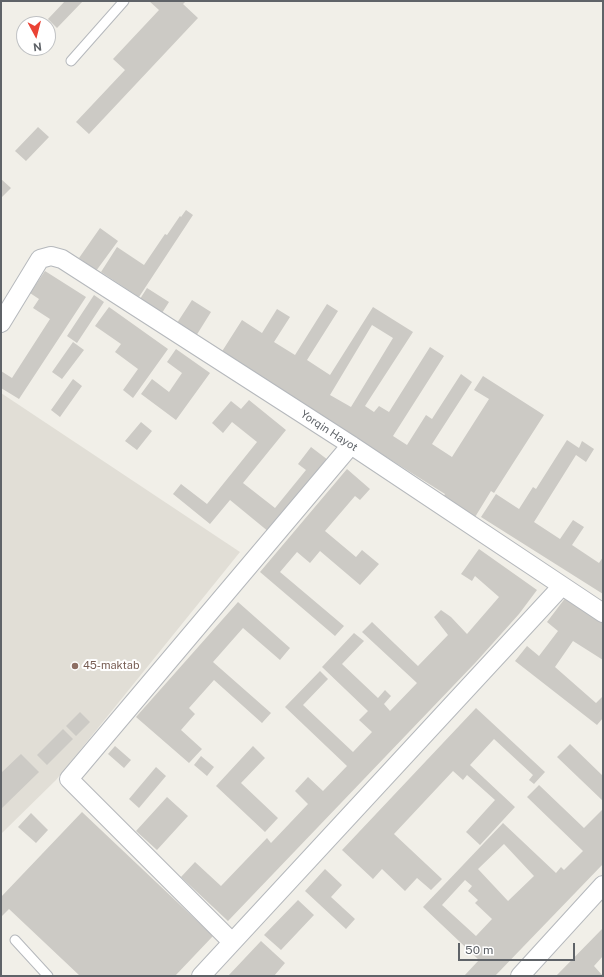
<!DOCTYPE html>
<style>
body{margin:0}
#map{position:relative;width:604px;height:977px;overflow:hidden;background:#f1efe8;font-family:"Public Sans",sans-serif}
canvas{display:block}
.frame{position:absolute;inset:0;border:2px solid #5f6368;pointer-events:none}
.north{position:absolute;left:16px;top:16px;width:40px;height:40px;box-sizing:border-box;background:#fff;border:1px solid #bfc1c3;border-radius:50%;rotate:173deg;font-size:11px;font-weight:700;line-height:16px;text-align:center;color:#5f6368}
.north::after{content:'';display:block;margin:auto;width:14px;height:18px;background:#ea4335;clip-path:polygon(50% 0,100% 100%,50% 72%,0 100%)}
.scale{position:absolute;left:458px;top:943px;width:117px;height:18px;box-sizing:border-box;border:2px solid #5f6368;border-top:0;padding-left:5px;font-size:12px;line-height:14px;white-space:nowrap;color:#5f6368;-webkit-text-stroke:3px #fff;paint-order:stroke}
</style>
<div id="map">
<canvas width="604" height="977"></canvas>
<div class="frame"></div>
<div class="north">N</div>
<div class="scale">50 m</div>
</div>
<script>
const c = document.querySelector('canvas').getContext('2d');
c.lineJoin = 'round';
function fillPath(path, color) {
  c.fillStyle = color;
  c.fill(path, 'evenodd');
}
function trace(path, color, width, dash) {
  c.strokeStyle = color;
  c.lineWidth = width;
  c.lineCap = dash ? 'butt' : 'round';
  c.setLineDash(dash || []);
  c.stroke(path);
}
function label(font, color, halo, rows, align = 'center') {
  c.font = font + ' "Public Sans",sans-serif';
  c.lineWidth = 4;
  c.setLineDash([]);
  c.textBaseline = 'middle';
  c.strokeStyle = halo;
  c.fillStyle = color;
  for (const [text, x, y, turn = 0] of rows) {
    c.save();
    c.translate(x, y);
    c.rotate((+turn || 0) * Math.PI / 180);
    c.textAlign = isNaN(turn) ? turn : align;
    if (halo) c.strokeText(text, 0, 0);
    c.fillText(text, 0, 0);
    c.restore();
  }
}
fillPath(new Path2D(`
 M1,393L240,552L56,780L1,834Z`), '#e1ded6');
fillPath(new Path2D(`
 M65,1H83L57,28L48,19Z
 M149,1H186L183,4L198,18L89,134L76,122L125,70L113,59L159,10Z
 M38,127L49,137L26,161L15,151Z
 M1,179L11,188L1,198Z
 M186,210L193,215L139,297L101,272L117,247L144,265L165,234L167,235L180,216L181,217Z
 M100,228L118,241L96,271L79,258Z
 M45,271L86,297L19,399L1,388V371L12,378L50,319L33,308L39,299L30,293Z
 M147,288L169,302L162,313L140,299Z
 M94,295L104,302L77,343L67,336Z
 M192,300L211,312L196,336L177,323Z
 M327,304L338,311L307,360L330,375L373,307L413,332L365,406L374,412L379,406L389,412L430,347L444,356L393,436L407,445L426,415L432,419L461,374L472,382L432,444L452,457L489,399L474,390L483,376L544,415L494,493L491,491L472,522L440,502L445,494L221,353L242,320L262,333L277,309L290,317L274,342L295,355ZM372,325L393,338L351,407L330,395Z
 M109,307L168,349L133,398L123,390L138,369L115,352L121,344L95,326Z
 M73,342L84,350L62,379L52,372Z
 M176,349L210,373L176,420L141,394L152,379L169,392L182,373L167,362Z
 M73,379L82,386L60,417L51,410Z
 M249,400L286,430L243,483L275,508L306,470L298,464L311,447L328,460L269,532L230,500L210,524L173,494L181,484L207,504L257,442L232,422L223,433L212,423L231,401L241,409Z
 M141,422L152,431L137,450L125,441Z
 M567,440L579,448L582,441L594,449L586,462L576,455L534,522L560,539L573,520L584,527L572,545L599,563L603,557V594L481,517L496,494L519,509L533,487L536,489Z
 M347,469L370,489L360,500L355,496L325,531L356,557L362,550L379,564L360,585L320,551L310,563L297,552L280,572L344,626L335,636L260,572Z
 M479,549L537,590L519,614L476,662L228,921L181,877L195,862L221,886L267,838L271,843L308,804L295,791L308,777L323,791L347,766L285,707L320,671L328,679L303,705L353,752L372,732L359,720L368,711L322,667L354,633L364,641L342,664L378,698L385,690L391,696L384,704L390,711L417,683L362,632L372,622L418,666L448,635L434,617L441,610L451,617L467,634L499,597L475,576L472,581L461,574Z
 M566,597L603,623V660L573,641L555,667L596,703L603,696V718L597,725L515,661L527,646L539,656L558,631L547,622Z
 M238,602L290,648L280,660L243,628L213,662L271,713L262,723L214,680L189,708L195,714L181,730L202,749L189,763L136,717Z
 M476,708L545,772L534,784L529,780L533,775L494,739L470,765L515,807L480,845L466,832L495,800L467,775L463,780L453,771L394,834L442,879L431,890L417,878L405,891L382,869L373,879L342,850Z
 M80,712L90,722L76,736L66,726Z
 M63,729L73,739L47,765L37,755Z
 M570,744L603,776V801L557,757Z
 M115,746L131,760L124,768L108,754Z
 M253,746L265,758L241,783L278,818L265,832L216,786Z
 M21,754L39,772L1,809V773Z
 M201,756L214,767L207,776L194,765Z
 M156,767L166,776L139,808L129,799Z
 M539,785L584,828L603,809V864L495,976H464L479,960L423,907L503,823L556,873L561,867L564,870L583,851L527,797ZM504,844L534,876L508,901L478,869ZM465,880L472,886L468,891L478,900L475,903L492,919L476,936L442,905Z
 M167,797L188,816L157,850L136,831Z
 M82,812L213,936L175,976H80L9,909L1,917V897Z
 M31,813L48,830L36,843L18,827Z
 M325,869L342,885L331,897L355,919L346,929L305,891Z
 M298,900L314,915L281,950L264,935Z
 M603,928V956L594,966L603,976H556Z
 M261,941L285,963L274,976H228Z`), '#cccac5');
const lane = new Path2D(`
 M71,61L124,1
 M15,940L48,976`);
const street = new Path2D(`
 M1,323L40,259L51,256L62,259L351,445L603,613
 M232,942L69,779L351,445
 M201,976L562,586
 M520,976L603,885`);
trace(lane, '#b5b8bc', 11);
trace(street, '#b5b8bc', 20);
trace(lane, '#fff', 9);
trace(street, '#fff', 18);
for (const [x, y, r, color] of [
 [75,666,4,"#8d6e63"]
]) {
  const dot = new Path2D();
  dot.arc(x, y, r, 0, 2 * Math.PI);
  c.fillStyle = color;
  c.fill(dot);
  trace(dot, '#fff', 1.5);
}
label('11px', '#5f6368', '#fff', [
 ["Yorqin Hayot",329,431,33]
]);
label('11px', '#785e54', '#fff', [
 ["45-maktab",83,666]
], 'left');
</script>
